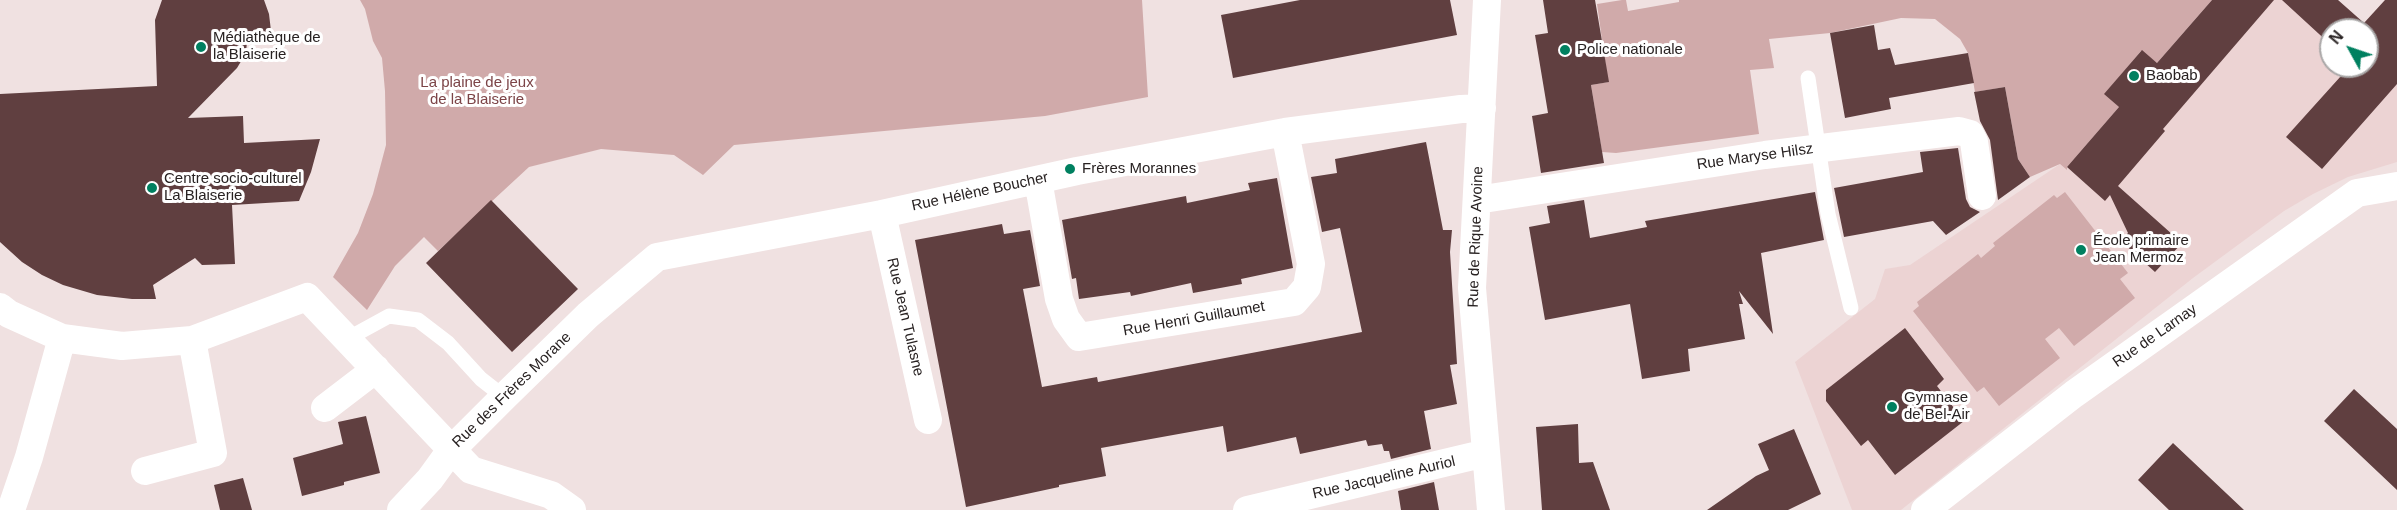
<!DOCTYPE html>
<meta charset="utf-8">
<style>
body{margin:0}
#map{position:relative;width:2397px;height:510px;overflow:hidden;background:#f0e1e1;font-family:Arial,sans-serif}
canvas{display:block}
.north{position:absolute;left:2319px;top:18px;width:60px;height:60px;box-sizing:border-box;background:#fff;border:2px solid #a9a7a7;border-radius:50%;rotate:310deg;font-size:16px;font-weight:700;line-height:24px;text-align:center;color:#282222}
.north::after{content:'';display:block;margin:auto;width:21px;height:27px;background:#008060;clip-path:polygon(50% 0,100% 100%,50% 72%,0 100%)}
</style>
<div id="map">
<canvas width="2397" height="510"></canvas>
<div class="north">N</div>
</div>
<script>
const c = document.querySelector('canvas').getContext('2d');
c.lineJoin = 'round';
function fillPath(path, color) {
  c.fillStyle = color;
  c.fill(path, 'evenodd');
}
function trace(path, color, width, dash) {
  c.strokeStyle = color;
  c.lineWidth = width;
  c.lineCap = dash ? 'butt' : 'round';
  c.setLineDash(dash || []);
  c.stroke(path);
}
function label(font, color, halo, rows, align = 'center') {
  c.font = font + ' Arial,sans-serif';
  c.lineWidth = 6;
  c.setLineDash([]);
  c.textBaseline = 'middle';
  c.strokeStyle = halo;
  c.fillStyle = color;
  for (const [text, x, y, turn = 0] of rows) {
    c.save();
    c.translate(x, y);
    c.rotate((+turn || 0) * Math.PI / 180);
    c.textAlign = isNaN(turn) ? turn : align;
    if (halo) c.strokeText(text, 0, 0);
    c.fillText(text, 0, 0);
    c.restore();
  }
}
fillPath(new Path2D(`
 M2212,0H2338L2364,23L2385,0H2397V162L2348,177L2313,194L2284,211L2193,278L1901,510H1852L1795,362L1875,299L1885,269L1910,265L2060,164L2067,170V167L2104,94L2142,50L2157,63ZM2331,30H2367V66H2331Z`), '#ecd3d3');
fillPath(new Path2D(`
 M360,0H1142L1148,97L1045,116L734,145L703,175L674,155L601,149L529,167L438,251L424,237L395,266L367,310L333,277L358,233L373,194L386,145L385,91L382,58L373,41L365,9Z
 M1622,0H1626L1628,11L1679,2V0H2212L2157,63L2141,51L2105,94L2119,107L2067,167V170L2060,164L2030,177L2018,159L2005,87L1975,92L1968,53L1960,39L1935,19L1901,18L1830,33L1769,39L1774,68L1750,70L1759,134L1616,153L1602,152L1591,85L1608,82L1597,4Z
 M2065,192L2128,273L2120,279L2135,298L2074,346L2059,328L2045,339L2060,358L1999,406L1984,387L1977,392L1913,311L1919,306L1917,302L1978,254L1981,258L1995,246L1993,243L2054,195L2057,198Z`), '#d0aaaa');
fillPath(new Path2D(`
 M162,0H264L269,14L271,31L247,41L246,53L237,68L188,118L243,116L244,143L320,139L311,172L299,201L232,205L235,264L202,265L195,258L153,285L156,299H132L97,295L63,285L42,275L22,262L0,242V94L157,86L155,20Z
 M1300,0H1450L1457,35L1233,78L1221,15Z
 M1543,0H1595L1609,82L1591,85L1604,163L1541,173L1532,116L1548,113L1535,35L1548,33Z
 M2212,0H2274L2163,129L2165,131L2118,186L2182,243L2155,272L2121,241L2128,233L2110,195L2105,201L2067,167L2119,107L2104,94L2142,50L2157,63Z
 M2282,0H2338L2364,23L2385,0H2397V84L2322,169L2286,137L2350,66H2367V30H2331V45Z
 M1874,25L1878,50L1890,48L1895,65L1968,53L1974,83L1889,98L1891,109L1845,118L1830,33Z
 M2005,87L2018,159L2030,177L1998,200L1990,140L1980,121L1974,92Z
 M1426,142L1443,230H1452L1450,252L1457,364L1450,365L1457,404L1424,411L1431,449L1391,459L1389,451H1384L1382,444L1368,446L1366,440L1300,454L1296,437L1227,452L1223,426L1101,448L1106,476L1059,485V487L966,507L915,240L1002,224L1004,234L1030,230L1040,286L1023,289L1042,387L1097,377L1098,382L1315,341L1362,332L1340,228L1322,232L1311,177L1337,173L1335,159Z
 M1958,148L1966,199L1970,207L1980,212L1946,235L1933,221L1844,237L1834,188L1923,172L1920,152Z
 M1277,178L1293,268L1241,279L1242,284L1193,293L1191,283L1131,296L1130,292L1079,299L1076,278L1072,279L1062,220L1186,196L1187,203L1250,190L1248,183Z
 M1815,192L1824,240L1761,253L1773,334L1739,291L1743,304H1739L1745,339L1688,349L1690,371L1642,379L1630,304L1545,320L1529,227L1550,223L1547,206L1584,200L1590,238L1647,227L1645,221Z
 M491,200L578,289L512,352L426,263Z
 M1905,328L1944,379L1937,386L1964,421L1895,475L1868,440L1861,446L1826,401V390Z
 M2354,389L2397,429V490L2324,421Z
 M366,416L380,473L344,482V485L302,496L293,458L343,444L338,422Z
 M1578,424L1579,463L1593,462L1610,510H1542L1536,427Z
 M1794,429L1821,494L1788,510H1707L1756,476L1769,470L1758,444Z
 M2173,443L2244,510H2169L2138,480Z
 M243,478L252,510H220L214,485Z
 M1434,482L1439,510H1401L1398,491Z`), '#603f40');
trace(new Path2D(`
 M1808,78L1828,214L1851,308
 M347,339L389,316L418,320L448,343L481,379L504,397`), '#fff', 15);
trace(new Path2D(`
 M1487,0L1472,288L1491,510
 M1038,180L1059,299L1066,319L1079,337L1294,302L1307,287L1311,264L1285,132
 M1477,200L1765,155L1959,131L1970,134L1974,142L1982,196
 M882,214L928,420
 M0,307L9,314L62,338L122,346L192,340L307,297L471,470L551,495L572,510
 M325,408L376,369
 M145,471L213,453L192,340
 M11,510L29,457L62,338
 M401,510L430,479L451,450L504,397L588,315L657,257L882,214L1077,171L1285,132L1461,109L1482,108
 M1247,510L1486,453
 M1925,510L2074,394L2357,193L2397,186`), '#fff', 28);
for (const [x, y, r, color] of [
 [201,47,6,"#008060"],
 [1565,50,6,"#008060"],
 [2134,76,6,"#008060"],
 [1070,169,6,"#008060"],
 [152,188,6,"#008060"],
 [2081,250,6,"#008060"],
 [1892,407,6,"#008060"]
]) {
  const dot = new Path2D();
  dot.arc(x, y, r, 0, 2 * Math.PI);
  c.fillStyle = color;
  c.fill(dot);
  trace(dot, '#fff', 2);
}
label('15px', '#282222', '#fff', [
 ["Médiathèque de",213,38],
 ["la Blaiserie",213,55],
 ["Police nationale",1577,50],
 ["Baobab",2146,76],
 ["Frères Morannes",1082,169],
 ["Centre socio-culturel",164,179],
 ["La Blaiserie",164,196],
 ["École primaire",2093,241],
 ["Jean Mermoz",2093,258],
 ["Gymnase",1904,398],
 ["de Bel-Air",1904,415]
], 'left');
label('15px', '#7c4447', '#fff', [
 ["La plaine de jeux",477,83],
 ["de la Blaiserie",477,100]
]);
label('15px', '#282222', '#fff', [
 ["Rue Maryse Hilsz",1755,157,-8],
 ["Rue Hélène Boucher",980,192,-12],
 ["Rue de Rique Avoine",1476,237,-88],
 ["Rue Jean Tulasne",905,317,77],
 ["Rue Henri Guillaumet",1194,319,-10],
 ["Rue de Larnay",2155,336,-35],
 ["Rue des Frères Morane",512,390,-44],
 ["Rue Jacqueline Auriol",1384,478,-13]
]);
</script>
